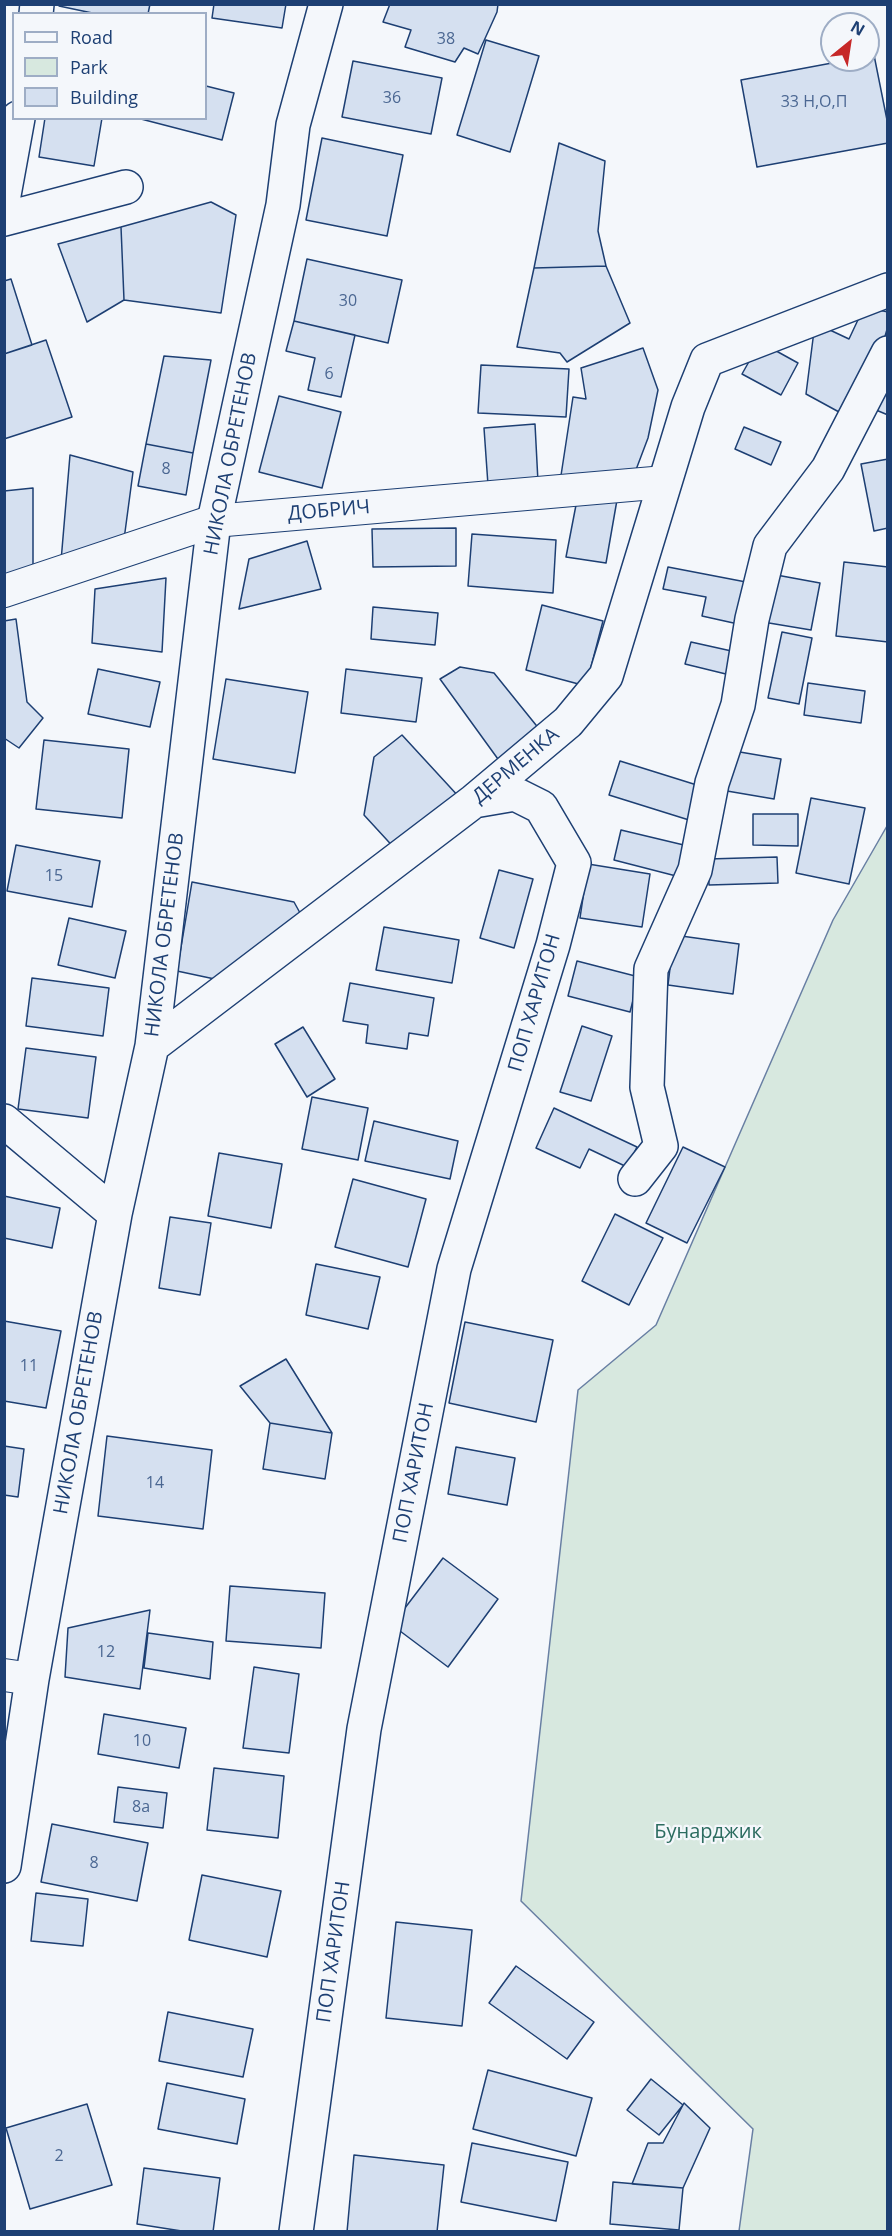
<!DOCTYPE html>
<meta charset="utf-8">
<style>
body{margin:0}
#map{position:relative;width:892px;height:2236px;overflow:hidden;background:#f4f7fb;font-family:"Open Sans",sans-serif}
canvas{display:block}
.frame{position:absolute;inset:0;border:6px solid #1d3f73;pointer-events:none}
.legend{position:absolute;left:12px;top:12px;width:195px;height:108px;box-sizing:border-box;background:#f4f7fb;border:2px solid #9eadc5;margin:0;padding:8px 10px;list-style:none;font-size:18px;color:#1d3f73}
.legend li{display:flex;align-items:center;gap:12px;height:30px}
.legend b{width:30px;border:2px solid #9eadc5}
.north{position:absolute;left:820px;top:12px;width:60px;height:60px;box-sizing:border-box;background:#f4f7fb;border:2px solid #9eadc5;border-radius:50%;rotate:30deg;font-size:16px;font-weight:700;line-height:24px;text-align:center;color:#1d3f73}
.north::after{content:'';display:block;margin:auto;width:21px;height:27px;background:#c62828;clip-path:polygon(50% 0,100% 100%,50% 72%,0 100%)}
</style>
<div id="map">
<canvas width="892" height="2236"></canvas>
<div class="frame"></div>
<ul class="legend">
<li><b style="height:8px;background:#f4f7fb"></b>Road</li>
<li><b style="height:16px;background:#d7e8df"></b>Park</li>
<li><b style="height:16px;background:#d5e0f0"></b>Building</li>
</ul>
<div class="north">N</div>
</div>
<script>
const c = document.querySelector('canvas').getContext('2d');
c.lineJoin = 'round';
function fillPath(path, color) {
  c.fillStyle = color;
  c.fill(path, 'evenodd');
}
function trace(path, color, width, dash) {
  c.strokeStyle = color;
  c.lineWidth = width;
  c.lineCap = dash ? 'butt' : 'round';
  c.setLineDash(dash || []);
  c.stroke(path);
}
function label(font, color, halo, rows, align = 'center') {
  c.font = font + ' "Open Sans",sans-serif';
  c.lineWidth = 4.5;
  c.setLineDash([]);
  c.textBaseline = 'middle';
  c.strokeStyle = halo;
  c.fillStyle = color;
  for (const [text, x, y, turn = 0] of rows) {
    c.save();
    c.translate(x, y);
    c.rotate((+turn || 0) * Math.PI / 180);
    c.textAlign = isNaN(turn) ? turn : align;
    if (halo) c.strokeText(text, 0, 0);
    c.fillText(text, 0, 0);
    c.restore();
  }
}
const green = new Path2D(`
 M887,826V2231H739L753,2129L521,1901L578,1390L656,1325L833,920Z`);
fillPath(green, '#d7e8df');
trace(green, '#687fa3', 1.5);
const building = new Path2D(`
 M60,4H150L148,14H97L59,6Z
 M214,4H286L282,28L212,18Z
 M390,4H498L497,12L478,54L464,48L455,62L405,47L411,30L383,22Z
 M486,40L539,56L510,152L457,135Z
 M874,55L888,125V143L757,167L741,80L848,60H868V56Z
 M353,61L442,78L431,134L342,117Z
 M206,86L234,93L222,140L141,119L206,118Z
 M45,118H102L94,166L39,157Z
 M322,138L403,155L387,236L306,220Z
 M559,143L605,161L598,231L606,266L534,268Z
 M211,202L236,215L221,313L124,300L121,227Z
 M121,227L124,300L87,322L58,244Z
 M307,259L402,280L388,343L294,321Z
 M606,266L630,323L567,362L560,353L517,347L534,268Z
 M11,279L32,345L4,354V281Z
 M864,307L888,312V326L876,367L850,418L806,394L815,323L849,339Z
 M294,321L355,335L341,397L308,390L315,358L286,351Z
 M46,340L72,417L4,439V354Z
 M760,342L798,363L781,395L742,374Z
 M643,348L658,390L648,438L634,475L560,482L573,397L586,399L581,368Z
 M164,356L211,360L193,453L146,444Z
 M481,365L569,369L566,417L478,413Z
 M888,384V415L876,410Z
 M279,396L341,412L322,488L259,472Z
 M535,424L538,482L488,485L484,428Z
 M744,427L781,442L771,465L735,449Z
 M146,444L193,453L186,495L138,486Z
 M70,455L133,472L123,547L61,561Z
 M888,459V528L874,531L861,464Z
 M33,488V566L4,576V491Z
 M617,500L606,563L566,557L576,505Z
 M456,528V566L373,567L372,529Z
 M472,534L556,540L553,593L468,586Z
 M307,541L321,589L239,609L249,559Z
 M844,562L888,567V642L836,636Z
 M668,567L746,582L738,624L702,616L706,597L663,589Z
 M771,574L820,583L811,630L763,622Z
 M166,578L162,652L92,643L95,589Z
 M542,605L603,621L586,686L526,670Z
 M373,607L438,613L435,645L371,639Z
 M16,619L27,702L43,718L19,748L4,738V621Z
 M782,632L812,638L799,704L768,698Z
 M691,642L736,652L730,675L685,664Z
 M460,667L494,673L540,730L503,766L440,679Z
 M98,669L160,682L150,727L88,714Z
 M346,669L422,678L416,722L341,713Z
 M226,679L308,692L295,773L213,759Z
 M808,683L865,691L861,723L804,715Z
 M402,735L460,798L398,852L364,815L374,757Z
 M44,740L129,749L122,818L36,809Z
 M734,751L781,759L774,799L727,791Z
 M620,761L700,786L689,820L609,795Z
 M811,798L865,808L849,884L796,873Z
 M753,814H798V846L753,845Z
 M621,830L688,846L680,877L614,860Z
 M16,845L100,861L92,907L7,891Z
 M777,857L778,883L709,885L708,859Z
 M588,864L650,874L642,927L580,918Z
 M499,870L533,879L514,948L480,938Z
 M192,882L294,902L305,922L224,981L177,971Z
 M69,918L126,931L115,978L58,965Z
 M384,927L459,940L452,983L376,970Z
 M674,935L739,944L733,994L668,985Z
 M577,961L639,977L630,1012L568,996Z
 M32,978L109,988L103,1036L26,1026Z
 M350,983L434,998L428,1036L409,1033L407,1049L366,1043L368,1025L343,1021Z
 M582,1026L612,1036L591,1101L560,1092Z
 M303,1027L335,1079L307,1097L275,1044Z
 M26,1048L96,1057L88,1118L18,1109Z
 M312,1097L368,1108L358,1160L302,1149Z
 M554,1108L637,1147L627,1167L589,1149L580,1168L536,1148Z
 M374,1121L458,1141L450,1179L365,1161Z
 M683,1147L725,1167L687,1243L646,1223Z
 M219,1153L282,1164L271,1228L208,1216Z
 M353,1179L426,1199L408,1267L335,1247Z
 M4,1196L60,1208L52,1248L4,1238Z
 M615,1214L663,1238L629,1305L582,1281Z
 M170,1217L211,1223L200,1295L159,1288Z
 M316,1264L380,1277L368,1329L306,1315Z
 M4,1321L61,1331L46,1408L4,1401Z
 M465,1322L553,1340L536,1422L449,1403Z
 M286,1359L332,1433L270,1423L240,1386Z
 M270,1423L332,1433L325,1479L263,1469Z
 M107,1436L212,1450L203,1529L98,1516Z
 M4,1446L24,1449L18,1497L4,1495Z
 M456,1447L515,1458L507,1505L448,1494Z
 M443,1558L498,1599L448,1667L392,1625Z
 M230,1586L325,1593L321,1648L226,1641Z
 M150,1610L140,1689L65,1677L68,1628Z
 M148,1633L213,1642L210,1679L144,1668Z
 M254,1667L299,1674L289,1753L243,1748Z
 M104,1714L186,1728L179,1768L98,1754Z
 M214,1768L284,1776L278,1838L207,1830Z
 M118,1787L167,1793L163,1828L114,1822Z
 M52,1824L148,1843L137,1901L41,1882Z
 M202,1875L281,1891L267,1957L189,1940Z
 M36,1893L88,1899L83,1946L31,1941Z
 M396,1922L472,1930L462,2026L386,2018Z
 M516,1966L594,2022L567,2059L489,2003Z
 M168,2012L253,2029L243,2077L159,2061Z
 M488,2070L592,2098L576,2156L473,2129Z
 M651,2079L683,2105L659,2135L627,2110Z
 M167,2083L245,2099L237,2144L158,2129Z
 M684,2103L710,2128L683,2188L632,2184L648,2143H663Z
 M87,2104L112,2185L30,2209L6,2128Z
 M472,2143L568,2162L556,2221L461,2202Z
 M354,2155L444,2165L437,2232H347Z
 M144,2168L220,2178L213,2232H188L137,2224Z
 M613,2182L683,2188L679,2230L610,2224Z`);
fillPath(building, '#d5e0f0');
trace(building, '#1d3f73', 1.5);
const pedestrian = new Path2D(`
 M4,591L214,521L665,482
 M4,1675L32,1679`);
const minor = new Path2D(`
 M36,14L37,4
 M4,195L18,118
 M4,219L126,187
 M152,1046L474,801L568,722L606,676L688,407L707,360L888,290
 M4,1121L115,1214
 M635,1179L661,1146L647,1087L651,969L695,870L712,783L738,705L752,619L770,546L828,469L888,353
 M4,1866L32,1679L115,1214L152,1046L214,521L283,205L293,125L326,4
 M296,2232L364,1729L454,1269L553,945L574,863L541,807L515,794L474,801`);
trace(pedestrian, '#1d3f73', 34);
trace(minor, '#1d3f73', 36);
trace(pedestrian, '#f4f7fb', 32);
trace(minor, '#f4f7fb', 33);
label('16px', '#4b6792', null, [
 ["38",446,39],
 ["36",392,98],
 ["33 Н,О,П",814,102],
 ["30",348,301],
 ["6",329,374],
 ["8",166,469],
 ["15",54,876],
 ["11",29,1366],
 ["14",155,1483],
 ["12",106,1652],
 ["10",142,1741],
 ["8а",141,1807],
 ["8",94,1863],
 ["2",59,2156]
]);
label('20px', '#1d3f73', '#f4f7fb', [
 ["НИКОЛА ОБРЕТЕНОВ",231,454,-79],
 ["ДОБРИЧ",329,511,-5],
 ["ДЕРМЕНКА",516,766,-40],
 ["НИКОЛА ОБРЕТЕНОВ",165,935,-83],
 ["ПОП ХАРИТОН",535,1003,-74],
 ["НИКОЛА ОБРЕТЕНОВ",79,1413,-80],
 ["ПОП ХАРИТОН",414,1473,-79],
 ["ПОП ХАРИТОН",334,1952,-82]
]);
label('20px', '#2c6c60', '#f4f7fb', [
 ["Бунарджик",708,1832]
]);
</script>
